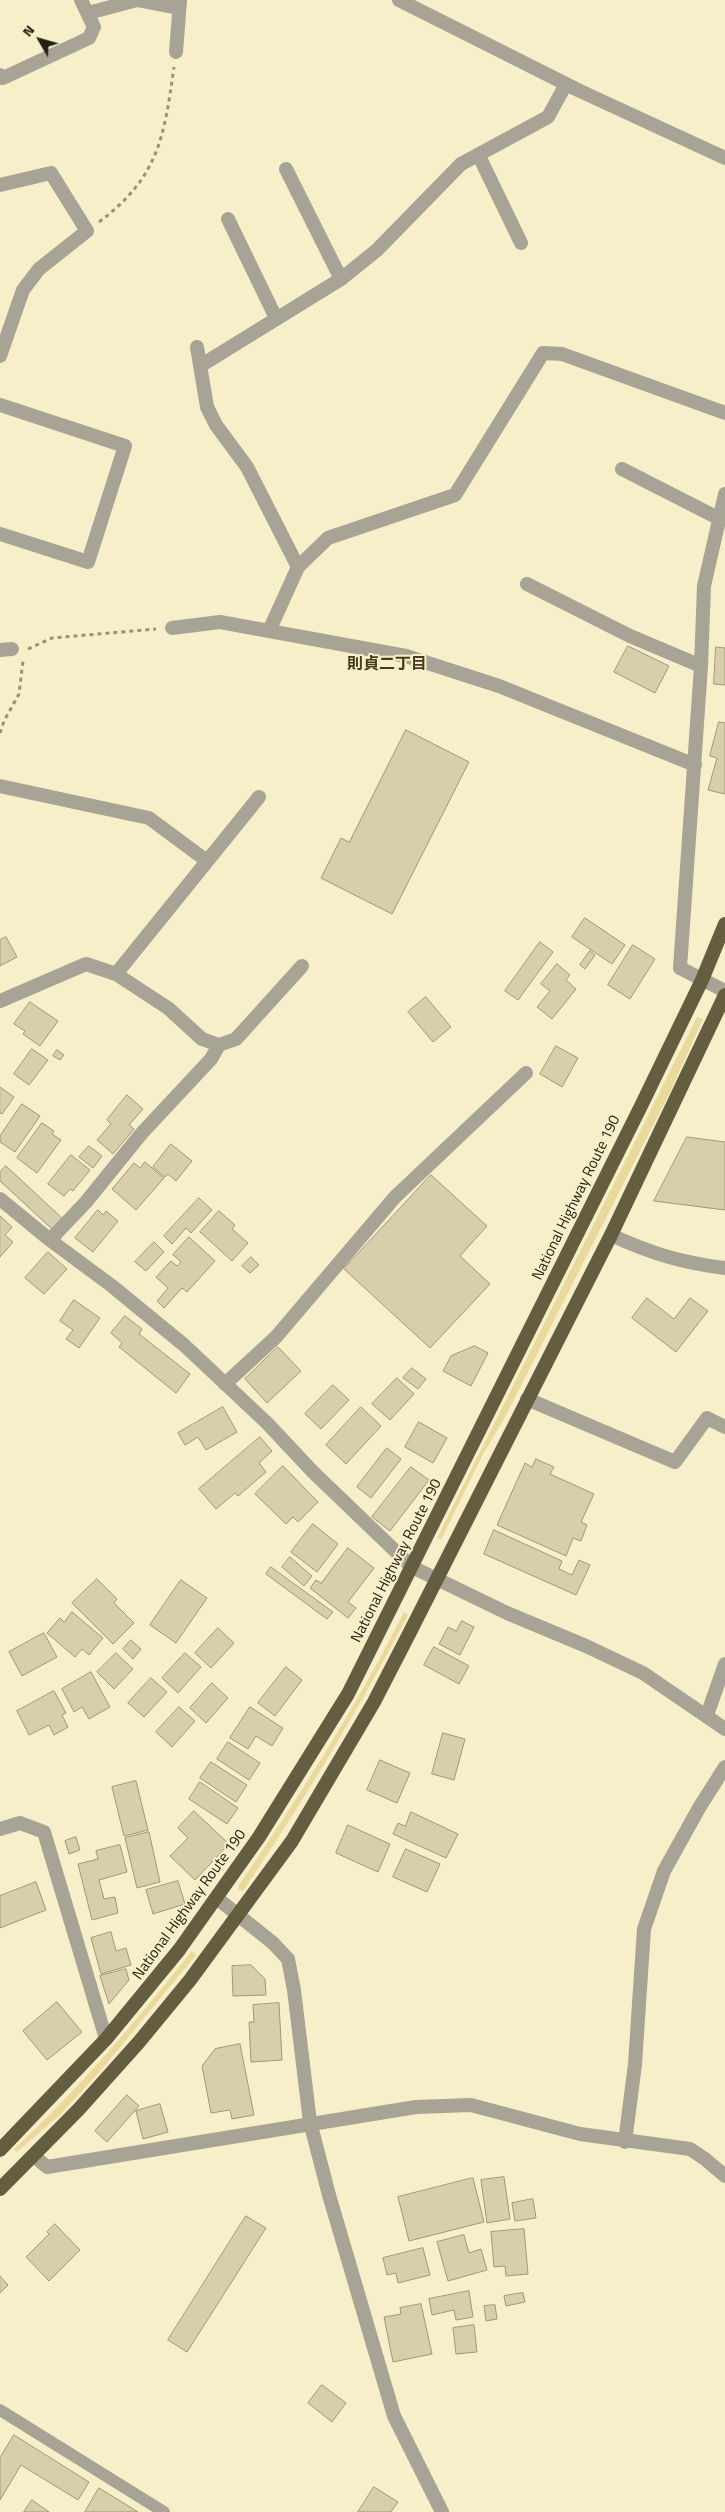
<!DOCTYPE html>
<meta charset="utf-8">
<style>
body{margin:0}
#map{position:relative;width:725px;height:2512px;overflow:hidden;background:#f7eeca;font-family:"Titillium Web",sans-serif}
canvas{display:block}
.north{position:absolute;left:15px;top:15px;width:50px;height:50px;-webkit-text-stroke:4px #f7eeca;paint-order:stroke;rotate:308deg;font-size:14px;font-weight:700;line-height:20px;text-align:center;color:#242013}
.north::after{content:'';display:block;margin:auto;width:18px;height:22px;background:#242013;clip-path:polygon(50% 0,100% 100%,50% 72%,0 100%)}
</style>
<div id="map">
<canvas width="725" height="2512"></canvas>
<div class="north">N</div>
</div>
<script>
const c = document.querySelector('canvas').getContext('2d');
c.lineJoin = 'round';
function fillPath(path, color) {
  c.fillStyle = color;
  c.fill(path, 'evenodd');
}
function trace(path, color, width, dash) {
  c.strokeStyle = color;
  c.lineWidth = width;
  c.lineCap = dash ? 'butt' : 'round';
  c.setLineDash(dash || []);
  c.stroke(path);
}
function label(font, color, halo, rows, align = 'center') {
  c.font = font + ' "Titillium Web","Noto Sans JP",sans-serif';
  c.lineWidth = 4;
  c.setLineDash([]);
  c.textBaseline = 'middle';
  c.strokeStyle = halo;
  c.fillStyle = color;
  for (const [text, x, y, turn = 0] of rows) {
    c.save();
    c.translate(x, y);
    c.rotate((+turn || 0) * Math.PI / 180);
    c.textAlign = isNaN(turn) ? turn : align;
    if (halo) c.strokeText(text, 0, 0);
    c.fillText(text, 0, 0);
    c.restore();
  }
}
fillPath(new Path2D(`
 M697,1017L703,1019L670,1092L504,1419L482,1456L441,1540L437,1538Z
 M404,1612L408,1615C358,1711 303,1802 243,1891L238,1890L239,1885C299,1797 356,1707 404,1612Z
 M192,1951L196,1955L103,2068L60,2115L17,2152L14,2149C80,2088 136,2021 192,1951Z`), '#ead99d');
const building = new Path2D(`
 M628,646L669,666L655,693L614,672Z
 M716,647L725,648V685L714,684Z
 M719,722L725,723V794L708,790L717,758L710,756Z
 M406,730L469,762L392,914L321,878L341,838L349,842Z
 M585,918L625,945L612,964L572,937Z
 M6,937L17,957L0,966V940Z
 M540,942L553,952L518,1000L505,991Z
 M633,945L655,959L630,999L608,985Z
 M590,951L595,955L585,969L580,965Z
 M557,964L570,975L566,980L576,989L552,1019L537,1007L550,991L541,984Z
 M426,997L451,1027L433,1042L408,1012Z
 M30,1002L58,1021L40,1046L23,1034L25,1031L14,1024Z
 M556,1046L578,1058L562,1087L540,1074Z
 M32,1049L48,1060L29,1085L14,1074Z
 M57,1050L64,1055L60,1060L53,1056Z
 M0,1087L14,1097L2,1114L0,1113Z
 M127,1095L143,1109L129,1125L134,1129L113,1154L97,1140L111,1124L107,1120Z
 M22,1104L40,1116L15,1152L0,1142V1136Z
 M42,1123L54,1131L52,1134L61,1140L37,1173L17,1158Z
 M687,1137L725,1142V1210L654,1201Z
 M171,1144L192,1161L176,1181L168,1174L165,1177L153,1167Z
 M89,1146L102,1156L93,1168L79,1157Z
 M71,1155L90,1170L73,1191L70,1189L64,1196L48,1184Z
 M145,1162L164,1178L136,1210L112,1189L134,1163L140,1168Z
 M6,1166L62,1218L52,1229L0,1181V1172Z
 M431,1175L487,1226L460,1256L490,1284L430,1348L344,1269Z
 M199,1198L212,1210L191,1233L186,1228L172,1244L164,1236Z
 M98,1210L103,1215L106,1211L118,1221L93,1252L75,1238Z
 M219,1211L235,1225L232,1229L248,1243L232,1261L200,1232Z
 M0,1216L12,1227L5,1235L13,1242L0,1257Z
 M189,1237L215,1261L187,1292L182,1288L164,1308L157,1301L168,1288L156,1277L171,1261L177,1266L181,1262L173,1255Z
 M154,1242L164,1252L146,1271L135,1262Z
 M48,1252L67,1269L44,1294L25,1278Z
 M251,1257L259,1265L250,1273L242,1266Z
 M647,1298L674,1319L690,1298L708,1311L676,1352L632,1318Z
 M74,1300L100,1318L79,1348L66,1339L73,1330L60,1321Z
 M125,1316L142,1329L139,1334L190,1374L176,1393L119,1347L122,1343L111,1333Z
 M475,1346L488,1353L471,1386L443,1371L451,1356Z
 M278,1347L301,1371L267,1403L245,1379Z
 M412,1368L426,1379L418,1389L403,1378Z
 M397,1378L414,1394L390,1420L372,1404Z
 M333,1385L349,1400L321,1429L305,1414Z
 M223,1407L237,1432L206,1450L198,1437L185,1445L178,1433Z
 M361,1407L381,1426L346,1464L326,1445Z
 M419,1422L447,1438L433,1463L405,1447Z
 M260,1437L272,1451L259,1463L266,1472L238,1496L235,1493L216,1509L199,1489Z
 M387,1448L401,1459L371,1498L357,1487Z
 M536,1459L554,1467L550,1474L594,1494L581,1522L587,1525L581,1541L573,1538L566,1556L497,1525L525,1463L532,1467Z
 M283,1466L318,1502L298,1522L293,1517L286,1524L255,1494Z
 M411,1467L429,1480L390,1531L372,1517Z
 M313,1524L338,1544L317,1572L291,1552Z
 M494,1530L562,1561L559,1569L572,1575L579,1560L590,1565L576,1595L484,1554Z
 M348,1548L374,1568L348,1602L356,1608L348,1618L310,1588L316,1580L321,1583Z
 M290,1557L312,1576L304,1586L282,1567Z
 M271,1567L333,1612L327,1619L266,1574Z
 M97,1579L117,1599L114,1603L134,1623L113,1644L72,1603Z
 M181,1580L207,1598L176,1643L150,1625Z
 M72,1612L103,1638L89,1655L82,1649L75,1657L47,1633L60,1618L64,1622Z
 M462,1621L474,1627L460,1655L439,1644L448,1627L456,1631Z
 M218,1628L234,1643L211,1668L195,1653Z
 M44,1633L57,1657L22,1676L9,1652Z
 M131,1640L141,1649L133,1659L123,1649Z
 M434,1647L469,1666L459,1684L424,1665Z
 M116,1653L133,1669L114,1689L97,1672Z
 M185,1653L201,1667L178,1693L162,1678Z
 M286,1667L302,1680L275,1716L258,1703Z
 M91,1672L110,1707L89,1719L82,1707L74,1712L62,1689Z
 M151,1678L167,1692L144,1717L128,1703Z
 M212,1683L228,1698L206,1723L190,1708Z
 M54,1691L66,1713L62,1715L68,1727L54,1735L49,1725L29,1735L17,1711Z
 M179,1707L195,1721L172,1747L156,1732Z
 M250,1707L283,1728L272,1746L256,1736L248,1749L230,1738Z
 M443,1733L465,1739L454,1780L432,1774Z
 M228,1742L260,1763L249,1780L217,1759Z
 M380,1760L410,1773L397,1803L367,1790Z
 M211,1762L247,1785L236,1802L200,1778Z
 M136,1781L148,1830L124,1836L112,1787Z
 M200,1782L238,1808L227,1824L189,1799Z
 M194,1811L229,1844L195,1880L170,1856L188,1838L178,1828Z
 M411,1812L458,1834L446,1858L393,1834L398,1823L405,1826Z
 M348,1825L390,1844L378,1872L336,1853Z
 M149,1832L160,1882L137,1888L125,1838Z
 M76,1837L80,1850L69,1854L65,1841Z
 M120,1845L127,1872L99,1880L104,1899L115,1897L118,1913L92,1920L78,1864L98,1859L96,1851Z
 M406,1849L440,1864L427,1892L393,1877Z
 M178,1881L185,1904L153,1914L146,1890Z
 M36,1882L46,1910L0,1928V1896Z
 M111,1932L116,1951L126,1948L131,1965L101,1974L91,1938Z
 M251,1965L265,1979L266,1995L233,1996L232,1966Z
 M126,1969L129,1980L109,2004L100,1976Z
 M57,2002L82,2032L47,2060L23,2031Z
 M279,2003L282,2060L251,2062L249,2022H254L253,2005Z
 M240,2044L254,2115L232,2119L230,2110L211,2113L202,2066L215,2049Z
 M127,2095L139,2106L107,2142L95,2131Z
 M160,2104L168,2132L143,2139L136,2111Z
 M504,2177L510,2219L487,2223L481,2180Z
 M473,2178L484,2222L409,2241L398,2197Z
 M533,2199L536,2218L515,2221L512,2203Z
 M246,2216L266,2228L187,2352L168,2340Z
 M55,2224L80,2250L49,2281L26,2257L49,2234L47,2232Z
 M524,2229L528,2274L506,2276L505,2266L494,2267L491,2232Z
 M464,2235L469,2253L481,2249L487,2270L448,2281L437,2242Z
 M423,2248L430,2275L398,2283L396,2273L387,2275L383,2258Z
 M0,2276L8,2285L0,2293Z
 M469,2291L473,2317L456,2320L454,2310L432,2315L429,2299Z
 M523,2293L525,2302L506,2306L504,2296Z
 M421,2304L432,2354L393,2362L384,2317L401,2314L400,2308Z
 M495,2305L497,2319L486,2321L484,2306Z
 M474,2325L477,2352L456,2354L453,2328Z
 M322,2385L346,2403L332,2422L308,2403Z
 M14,2435L89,2482L78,2500L21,2465L0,2500V2458Z
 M374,2487L398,2502L391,2512H358Z
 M99,2488L138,2512H85Z
 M32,2500L49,2512H24Z`);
fillPath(building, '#d7ceab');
trace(building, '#a09776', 1);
trace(new Path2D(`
 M99,222C159,177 164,137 174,67
 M28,649L52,638L156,629
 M0,733L4,721L19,694L23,661`), '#999279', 3, [4, 4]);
trace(new Path2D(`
 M0,2410L164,2512`), '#a8a495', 12);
trace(new Path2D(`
 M399,0L580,91L725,158
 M88,13L137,0L178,8
 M176,52L180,1
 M0,75L3,78L89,38L94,27L81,0
 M479,156L521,243
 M286,169L341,279
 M0,185L51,173L87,231L39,269L23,290L0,356
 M228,219L276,318
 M197,347L207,407L216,425L247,467L298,567
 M200,366L341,279L377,250L461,164L548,117L566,84
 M0,405L125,446L88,562L0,534
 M622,469L718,518
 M725,494L704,586L701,666L680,968L725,991
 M527,584L630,636L701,666
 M172,628L220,622L406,656L499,686L695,765
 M269,631L298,567L328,538L455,495L543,353L562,354L725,413
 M0,650L12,649
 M0,786L149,818L207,861
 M116,974L168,1008L202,1039L219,1045L236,1039L302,966
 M0,1001L86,964L116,974L259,797
 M0,1199L50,1240L112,1286L184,1345L267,1423L313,1472L412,1567L507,1613L586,1646L643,1673L725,1729
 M611,1235C650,1253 682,1263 725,1268
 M50,1240L86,1202L141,1134L211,1059L219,1045
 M225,1384L276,1337L395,1197L526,1073
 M527,1399L675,1462L707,1418L725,1427
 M707,1715L725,1664
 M0,1829L20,1823L44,1832L106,2039
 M625,2142L635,2064L644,1929L664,1871L699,1808L725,1767
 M34,2156L47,2167L416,2107L471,2105L580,2134L690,2149L705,2159L725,2176`), '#a8a495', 14);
trace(new Path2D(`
 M218,1899L273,1943L288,1959L294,1990L310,2122L329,2195L394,2416L442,2512`), '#a8a495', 14);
trace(new Path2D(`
 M0,2150L106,2039L179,1950L259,1837L348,1694L641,1106L702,980L725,924
 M0,2189L79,2109L139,2042L190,1980L292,1841L374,1702L410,1632L611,1235L725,995`), '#655d40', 14);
label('15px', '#242013', '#f7eeca', [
 ["National Highway Route 190",577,1198,-64],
 ["National Highway Route 190",397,1561,-63],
 ["National Highway Route 190",190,1905,-54]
]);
label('bold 16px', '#443c1d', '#f7eeca', [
 ["則貞二丁目",387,665]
]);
</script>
